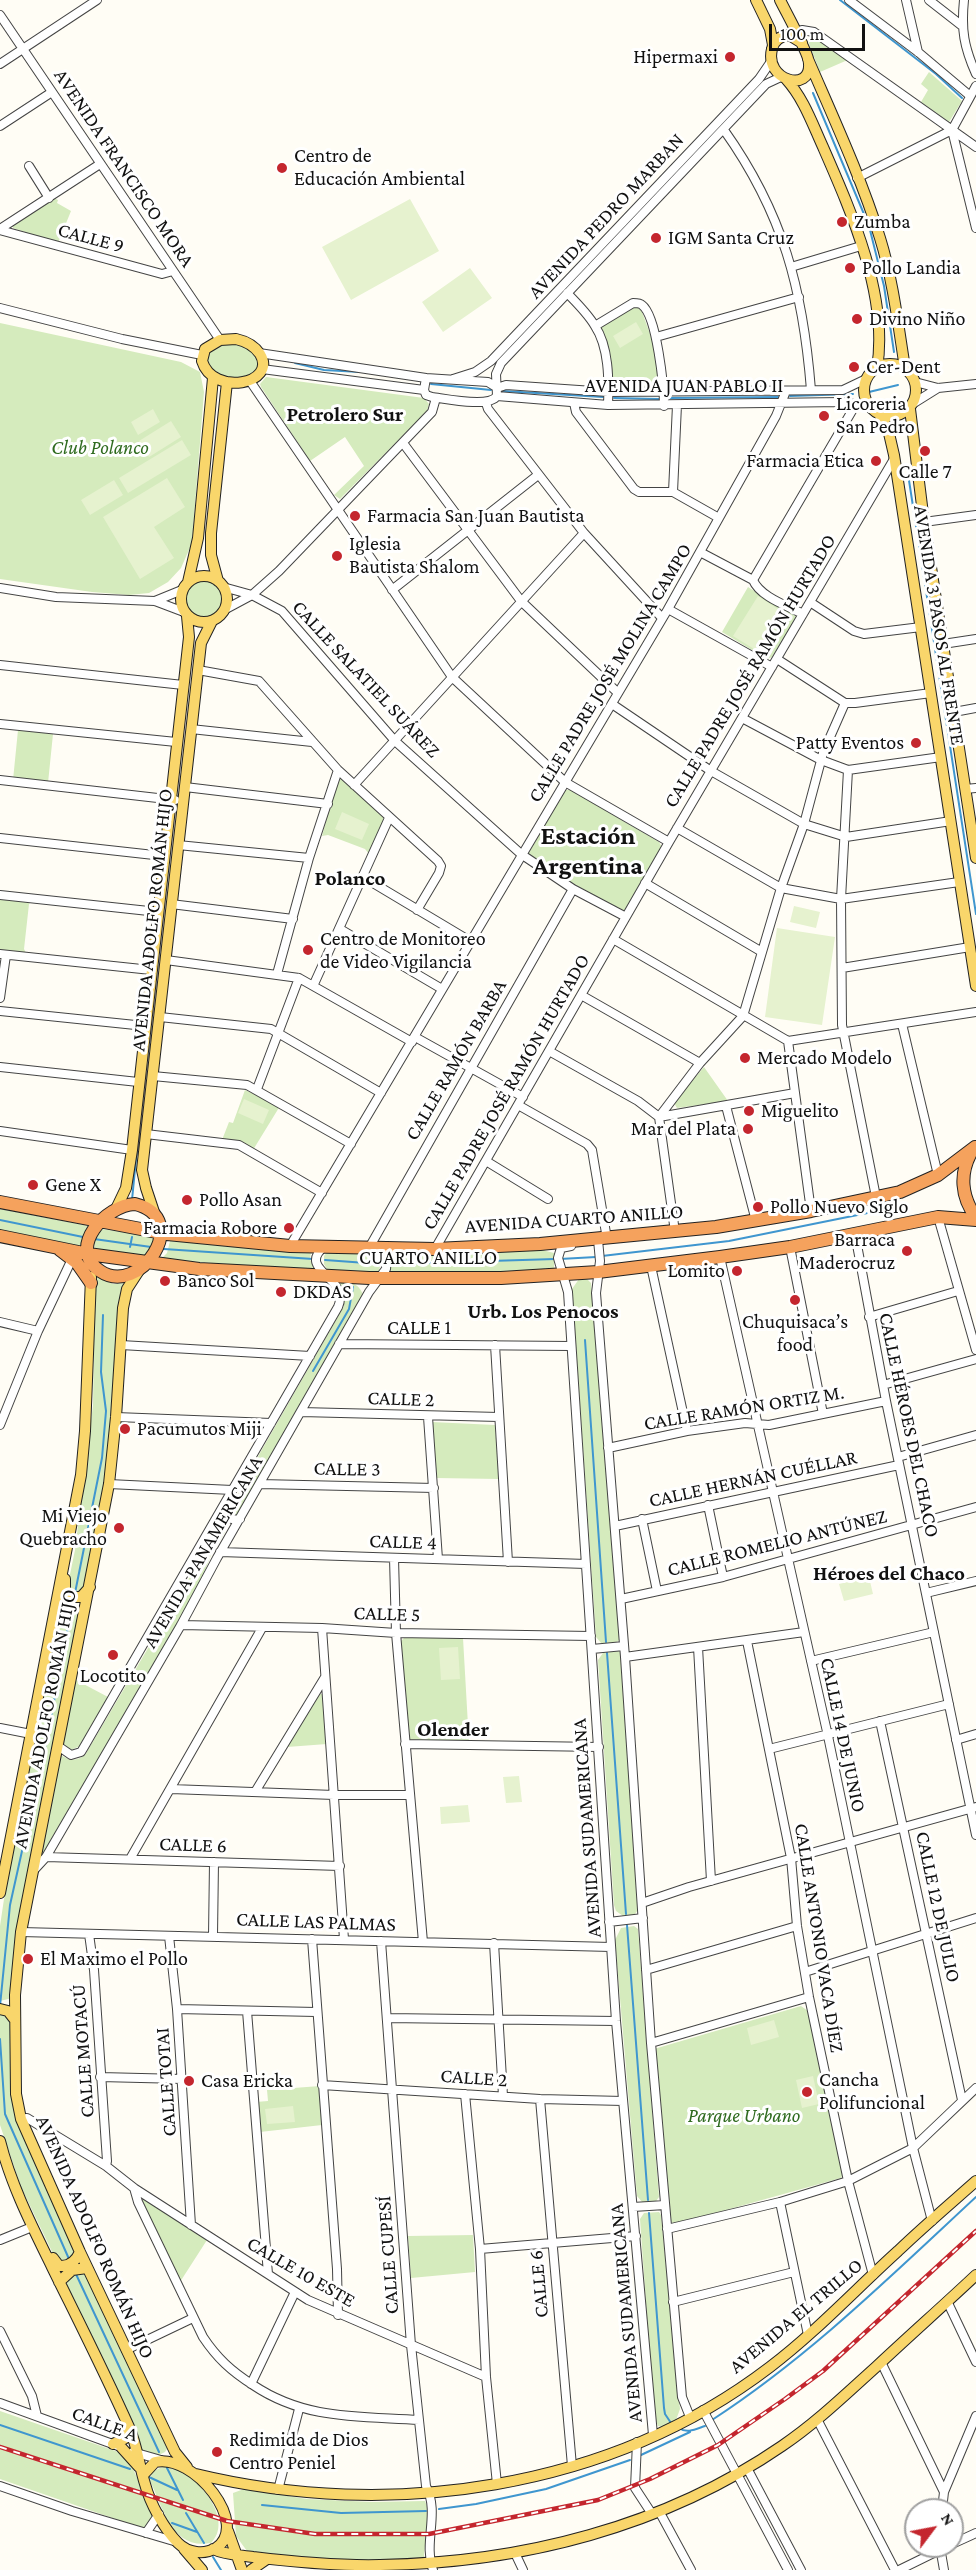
<!DOCTYPE html>
<meta charset="utf-8">
<style>
body{margin:0}
#map{position:relative;width:976px;height:2570px;overflow:hidden;background:#fffdf5;font-family:"Crimson Pro",serif}
canvas{display:block}
.north{position:absolute;left:904px;top:2498px;width:60px;height:60px;box-sizing:border-box;background:#fff;border:2px solid #a0a0a0;border-radius:50%;rotate:58deg;font-size:16px;font-weight:700;line-height:24px;text-align:center;color:#111}
.north::after{content:'';display:block;margin:auto;width:21px;height:27px;background:#c4262e;clip-path:polygon(50% 0,100% 100%,50% 72%,0 100%)}
.scale{position:absolute;left:769px;top:24px;width:96px;height:27px;box-sizing:border-box;border:3px solid #111;border-top:0;padding-left:8px;font-size:18px;line-height:21px;white-space:nowrap;color:#111;-webkit-text-stroke:4px #fff;paint-order:stroke}
</style>
<div id="map">
<canvas width="976" height="2570"></canvas>
<div class="north">N</div>
<div class="scale">100 m</div>
</div>
<script>
const c = document.querySelector('canvas').getContext('2d');
c.lineJoin = 'round';
function fillPath(path, color) {
  c.fillStyle = color;
  c.fill(path, 'evenodd');
}
function trace(path, color, width, dash) {
  c.strokeStyle = color;
  c.lineWidth = width;
  c.lineCap = dash ? 'butt' : 'round';
  c.setLineDash(dash || []);
  c.stroke(path);
}
function label(font, color, halo, rows, align = 'center') {
  c.font = font + ' "Crimson Pro",serif';
  c.lineWidth = 6;
  c.setLineDash([]);
  c.textBaseline = 'middle';
  c.strokeStyle = halo;
  c.fillStyle = color;
  for (const [text, x, y, turn = 0] of rows) {
    c.save();
    c.translate(x, y);
    c.rotate((+turn || 0) * Math.PI / 180);
    c.textAlign = isNaN(turn) ? turn : align;
    if (halo) c.strokeText(text, 0, 0);
    c.fillText(text, 0, 0);
    c.restore();
  }
}
fillPath(new Path2D(`
 M816,35L850,59L820,72L808,41Z
 M929,72L962,101L949,122L921,102L928,90L921,84Z
 M54,198L58,200L57,203L71,211L58,243L13,228V226Z
 M634,306L641,309L654,345L661,389L612,388L601,327Z
 M0,323L181,362L200,372L204,392L192,543L181,568L168,582L149,593L129,595L92,592L0,579Z
 M229,344C245,345 254,350 259,365L255,373C232,380 223,383 207,364V352L220,345Z
 M266,377L424,398L429,404L427,411L340,499L334,495L364,466L345,437L310,461L261,387L260,384Z
 M185 599a19 19 0 1 1 38 0a19 19 0 1 1-38 0Z
 M748,587L797,617L772,657L767,659L722,632Z
 M18,730L53,734L48,783L13,780Z
 M341,778L383,815V821L369,854L365,849L328,835L322,836L337,780Z
 M565,790H571L659,842L663,849L624,914L527,856Z
 M0,898L32,901L29,904L24,949L26,953L0,950Z
 M704,1067L728,1101L677,1108L674,1103L676,1100Z
 M245,1090L280,1106L253,1150L222,1140L229,1122L233,1123Z
 M0,1209L89,1226L85,1232L84,1247L0,1231Z
 M102,1229L153,1237L154,1243L143,1258L95,1251L94,1242Z
 M170,1241L311,1252L310,1259L315,1271L161,1259L167,1253Z
 M542,1250L554,1253V1270L393,1273L390,1269L391,1259L403,1254Z
 M327,1252L377,1254L382,1258L379,1271L376,1273L328,1271L324,1264V1256Z
 M95,1276L113,1284L127,1283L121,1291L119,1302L112,1405L104,1488L84,1595L71,1594L68,1584L75,1550L93,1405Z
 M586,1278L591,1283L621,1639L613,1644H602L596,1637L572,1289L579,1279Z
 M339,1282C351,1282 357,1282 363,1294L361,1302L237,1516L231,1515L230,1510L260,1453L344,1306L343,1289Z
 M432,1422L495,1425L499,1479L436,1478Z
 M221,1524L225,1525V1532L211,1555L200,1583L145,1680L134,1672Z
 M64,1610H73L77,1613L76,1626L12,1998L0,2001V1926L4,1899L59,1613Z
 M405,1637L463,1638L469,1743L410,1740L400,1642Z
 M619,1651L622,1655L639,1908L633,1917L623,1916L616,1911L614,1905L598,1660L603,1653Z
 M131,1677L142,1683L44,1854L42,1852L61,1755C70,1761 76,1761 85,1755Z
 M76,1680L108,1697L80,1746L71,1750L63,1745Z
 M320,1694H323L327,1744L287,1747Z
 M634,1926L638,1929L659,2197L656,2201L643,2203L637,2196L615,1940L621,1928Z
 M801,2006L808,2011L843,2173L841,2178L683,2222L673,2223L670,2221L654,2049Z
 M0,2014L10,2018L15,2095L78,2253L75,2258L57,2262L21,2187L0,2125Z
 M320,2086L322,2125L260,2132L256,2102L268,2101L267,2090Z
 M144,2199L207,2240L180,2282L142,2201Z
 M659,2212L661,2215L680,2409L676,2420L663,2427L658,2426L654,2416L640,2219L644,2213Z
 M473,2235L475,2272L411,2278L408,2236Z
 M83,2273L88,2275L169,2446L165,2452L157,2456L142,2450L66,2287C68,2277 74,2275 83,2273Z
 M0,2411L127,2455L153,2514L150,2523L144,2529L0,2479Z
 M164,2466C170,2468 177,2468 183,2472C203,2484 233,2521 211,2543C172,2550 164,2510 150,2481L152,2472Z
 M244,2489L307,2499L372,2502L425,2501C432,2516 424,2542 424,2561H340L247,2551L236,2536L233,2493Z`), '#d5ebbd');
fillPath(new Path2D(`
 M410,199L439,251L351,300L322,247Z
 M470,268L492,298L443,332L422,302Z
 M636,322L643,334L620,348L613,336Z
 M153,409L160,422L138,435L131,422Z
 M171,421L181,437L149,457L139,441Z
 M182,440L191,455L128,493L119,478Z
 M167,478L185,507L154,527L174,558L140,579L103,517Z
 M114,480L123,495L90,515L81,500Z
 M758,596L784,613L759,652L733,636Z
 M342,812L369,824L362,840L335,829Z
 M794,906L820,912L816,928L790,922Z
 M777,928L835,937L822,1025L765,1017Z
 M244,1099L269,1110L263,1124L238,1113Z
 M869,1577L873,1594L844,1601L839,1584Z
 M458,1647L460,1679L441,1680L439,1648Z
 M519,1776L522,1802L506,1803L503,1777Z
 M468,1805L470,1822L441,1824L440,1807Z
 M774,2020L779,2037L751,2045L747,2028Z
 M813,2076L819,2104L802,2108L796,2080Z
 M293,2106L295,2122L267,2124L265,2109Z`), '#e6f2cf');
trace(new Path2D(`
 M840,0L936,74L962,98
 M813,93L869,226L884,286L894,352
 M295,363L324,370L360,372
 M431,384L491,390
 M503,391L603,397
 M869,392L898,385
 M790,396L853,394
 M614,398L659,399
 M670,398L778,397
 M908,474L976,914
 M132,1200L137,1149
 M0,1220L83,1237
 M94,1239L151,1247
 M130,1247L132,1237
 M164,1249L313,1259
 M602,1256L729,1241L907,1205
 M560,1259L596,1257
 M325,1260L380,1264
 M392,1264L555,1259
 M585,1340L606,1642
 M313,1371L349,1309L353,1287
 M75,1593L102,1458L106,1411L101,1372L103,1315
 M607,1653L626,1914
 M627,1925L648,2200
 M0,2006L10,1905L46,1743L73,1601
 M0,2039L5,2114L69,2259
 M649,2213L664,2408L665,2414L671,2423
 M75,2272L159,2452
 M712,2420C809,2357 892,2275 976,2197
 M0,2425L130,2469
 M679,2428C687,2434 696,2429 705,2426
 M641,2455L690,2432
 M167,2468L183,2500
 M149,2477L177,2490
 M262,2505L341,2513L426,2511
 M439,2509L476,2504L546,2489L630,2460
 M186,2513L204,2543
 M172,2523L197,2532
 M213,2557L221,2570`), '#3f96cf', 2);
const minor = new Path2D(`
 M849,0L918,52L969,95
 M906,0L918,52
 M929,0L961,25
 M964,0C961,30 964,47 976,74
 M0,15L220,340
 M796,32L802,30L814,32L976,147
 M0,64L97,0
 M0,126L52,92
 M724,130C783,213 803,289 811,390
 M952,130L976,228
 M952,130L976,86
 M29,166L49,198
 M857,178L952,130
 M0,229L100,164
 M0,230L162,274L173,271
 M791,267L861,246
 M567,293C577,303 588,314 595,326C609,347 609,380 608,405
 M0,308L122,339L202,355
 M595,326L633,303C636,303 640,303 642,305C657,316 664,387 664,406
 M656,337L799,297
 M259,353L426,378
 M262,369L424,390
 M453,379L475,372L491,361L759,79L772,60
 M250,381L452,677L565,782L669,842
 M915,382L938,388L976,384
 M496,387L488,382L426,378L424,390L426,395L432,397C447,399 489,408 497,396
 M497,388L506,385L608,392L843,390L866,379
 M497,396L496,374L501,363L766,84L781,77
 M497,396L608,405L843,402L870,407
 M486,403L488,409L584,533L662,618
 M574,403L576,412L634,489L639,492H673L719,518
 M914,403L938,388
 M403,443L521,601L617,692
 M673,492L677,405
 M924,522L976,515
 M700,552L753,580C760,597 788,606 803,614
 M753,580L856,404
 M223,587L252,595L282,611L395,741L521,854L573,889L626,917
 M0,588L56,597L155,601L184,612
 M392,590L538,475
 M155,601L182,590
 M810,602L854,631L864,634L921,627
 M668,609L772,667
 M224,610L252,595L279,571L432,412L436,398
 M943,644L976,639
 M777,659L845,703H855L931,693
 M0,665L183,685
 M198,670L259,681L338,770L438,861L441,866L439,873L417,910
 M612,704L711,771L804,824L846,837L951,821
 M954,712L976,708
 M742,718L821,760L848,770L941,757
 M0,724L176,742
 M191,729L312,742
 M848,770L841,899L842,1025L876,1197
 M0,780L175,800
 M354,785L584,533
 M185,787L328,804
 M965,789L976,788
 M677,828L781,888L841,899L959,882
 M0,838L163,856
 M178,845L309,858
 M363,877L470,941
 M645,883L762,952
 M0,895L158,912
 M171,904L293,919
 M340,929L442,989
 M613,939L788,1041L976,1012
 M0,954L151,970
 M166,960L299,978L412,1042
 M842,968L970,947
 M277,974L309,858L338,770
 M314,984L389,818
 M581,995L700,1063
 M0,998L6,955
 M0,1011L145,1026
 M160,1017L271,1029L381,1093
 M902,1024L938,1175
 M415,1037L523,1097
 M788,1041L811,1211
 M549,1051L638,1101L659,1117L795,1093
 M0,1067L138,1082
 M153,1076L247,1085L351,1144
 M257,1089L299,978
 M518,1105L587,1144L592,1150L607,1239
 M726,1106L756,1221
 M0,1131L132,1150
 M146,1134L239,1145L322,1193
 M486,1161L548,1199
 M938,1217L976,1350
 M675,1232L659,1117L700,1063L743,1016L781,888L804,824L823,753L845,703
 M855,1234L886,1401L976,1835
 M598,1240L600,1261L596,1293L625,1657L651,2043L682,2397L690,2417
 M290,1246L668,609L776,416L786,391
 M571,1246L561,1248L558,1258L568,1292L616,2021L653,2435
 M790,1247L823,1414
 M369,1248L573,889
 M435,1249L669,842L894,459
 M720,1257L828,1736L913,2148L932,2221
 M651,1266L687,1431
 M869,1317L958,1291
 M0,1322L38,1331
 M339,1344L571,1346
 M121,1345L310,1356
 M495,1345L508,1562
 M883,1385L976,1359
 M301,1412L499,1417
 M116,1417L271,1423
 M428,1417L438,1559
 M0,1425L38,1331L72,1259
 M608,1448L687,1431L745,1423L769,1425L886,1401
 M898,1457L976,1435
 M109,1484L232,1490
 M260,1484L434,1488
 M708,1505L723,1577
 M224,1506C224,1516 229,1521 240,1519
 M642,1519L657,1591
 M615,1526L899,1465
 M220,1552L586,1564
 M394,1558L396,1633L423,1942
 M926,1593L976,1581
 M621,1599L723,1577L976,1507
 M181,1625L322,1628L396,1633L591,1636
 M322,1628L344,1939
 M747,1641L791,1858L797,1926L809,1997L848,2181L873,2275
 M698,1647L711,1881
 M592,1649L624,1646
 M625,1657L804,1632
 M811,1661L934,1632
 M880,1721L962,2100
 M0,1728L31,1734
 M956,1740L976,1734
 M405,1744L599,1747
 M58,1746L71,1755L81,1752L84,1747L338,1307C351,1278 296,1270 324,1247
 M769,1749L949,1704
 M171,1789L334,1795H410
 M255,1792L325,1677
 M46,1857L340,1866
 M130,1859L262,1628
 M34,1870L46,1857L181,1625L217,1558L369,1292L386,1269L387,1258L379,1249
 M642,1903L689,1887L976,1807
 M609,1922L643,1918
 M21,1932L611,1947
 M89,1934L94,1970L107,2161L106,2166
 M169,1936L177,2009L191,2225
 M213,1936L214,1862
 M312,1939L337,2269L338,2315
 M381,1941L411,2345L426,2486C440,2513 423,2542 433,2570
 M494,1943L503,2096
 M646,1970L797,1926
 M805,1972L976,1918
 M177,2009L316,2012
 M247,2011L268,2274
 M387,2018L616,2021
 M651,2043L809,1997
 M100,2077L182,2079
 M322,2085L540,2099L623,2101
 M465,2094L480,2249L486,2377L497,2484
 M540,2099L572,2466
 M21,2119L27,2118L106,2166L134,2188L308,2300L486,2377
 M134,2188L138,2202L203,2337C217,2358 231,2371 253,2385C305,2420 358,2416 419,2420
 M780,2202L808,2335
 M633,2207L665,2205
 M667,2229L780,2202L848,2181L913,2148L976,2088
 M0,2240L32,2227
 M480,2249L636,2236
 M947,2301L976,2362
 M673,2302L794,2272
 M0,2331L32,2396L37,2416
 M126,2350L193,2318
 M881,2362L944,2492
 M251,2384L295,2292
 M0,2403L118,2446
 M703,2410L788,2570
 M817,2419L895,2570
 M637,2442L635,2488L652,2514
 M133,2452L161,2460
 M747,2468L801,2570
 M0,2486L72,2511L177,2542
 M278,2490L299,2409
 M942,2510L944,2492L976,2416
 M659,2511L691,2570
 M146,2533L159,2514
 M952,2544L976,2533
 M940,2547L944,2570
 M515,2553L523,2570
 M899,2570L948,2546`);
const major = new Path2D(`
 M756,0L770,29L773,45
 M780,0C787,14 795,28 801,42C804,49 809,57 809,64C811,93 764,81 772,49C774,40 780,36 789,35L802,43
 M808,59C833,117 861,177 880,238C893,280 898,324 905,368
 M786,79C804,99 812,123 823,147C851,211 889,297 877,368
 M236,339C245,341 254,345 260,354C278,384 213,397 202,361L205,349L220,340Z
 M864 390a26 26 0 1 1 52 0a26 26 0 1 1-52 0Z
 M910,409L924,522L976,858
 M879,414L888,429L894,455L976,986
 M181 599a23 23 0 1 1 46 0a23 23 0 1 1-46 0Z
 M218,581L211,555V533L227,382
 M188,582L198,538L213,378
 M116,1209L126,1188L132,1150L189,637L187,616
 M156,1218L146,1188L142,1170L198,670L201,643L212,621
 M140,1269L127,1289L123,1308L116,1417L109,1484L21,1932L15,1995L16,2094L21,2119L80,2252L175,2452L187,2467
 M65,1579V1592L72,1597H81L90,1587
 M0,1893L81,1475L85,1431L91,1277
 M0,2009L8,2011L15,2020
 M0,2141C11,2185 32,2226 52,2267C78,2320 105,2373 129,2427C137,2445 139,2465 145,2484C150,2503 164,2529 178,2543C188,2553 204,2555 216,2548C251,2525 194,2453 155,2462L143,2475
 M53,2258L59,2266C69,2267 76,2261 80,2252
 M59,2282L72,2270L87,2268
 M113,2444L124,2439L130,2429
 M121,2447L139,2467
 M196,2474C390,2521 609,2490 770,2367C816,2332 856,2289 898,2251C923,2227 950,2204 976,2181
 M228,2531L242,2570
 M184,2549L202,2570
 M213,2549C225,2555 240,2555 253,2557C295,2562 337,2566 380,2565C521,2563 664,2527 782,2446C816,2423 846,2394 876,2367C909,2336 943,2306 976,2275
 M251,2570L267,2559`);
const highway = new Path2D(`
 M972,1151C959,1173 961,1197 976,1217
 M0,1202L167,1234L290,1246L435,1249L540,1244L716,1227L811,1211L900,1192L938,1175L975,1147
 M135,1204C193,1218 140,1298 100,1271C66,1248 106,1205 135,1204Z
 M0,1236L88,1254L199,1269L369,1278H501L598,1272L720,1257L790,1247L938,1217L976,1220
 M60,1250L77,1263L91,1283`);
trace(minor, '#444', 10);
trace(major, '#222', 12);
trace(highway, '#222', 14);
trace(minor, '#fff', 8);
trace(major, '#f9d66b', 10);
trace(highway, '#f5a25d', 12);
const rail = new Path2D(`
 M0,2447L227,2521L315,2534H429L598,2500L650,2479L718,2445L785,2399L823,2371L976,2231`);
trace(rail, '#c4262e', 4.5);
trace(rail, '#fff', 2, [7]);
for (const [x, y, r, color] of [
 [730,57,6,"#c4262e"],
 [282,168,6,"#c4262e"],
 [842,222,6,"#c4262e"],
 [656,238,6,"#c4262e"],
 [850,268,6,"#c4262e"],
 [857,319,6,"#c4262e"],
 [854,367,6,"#c4262e"],
 [824,416,6,"#c4262e"],
 [925,451,6,"#c4262e"],
 [876,461,6,"#c4262e"],
 [355,516,6,"#c4262e"],
 [337,556,6,"#c4262e"],
 [916,743,6,"#c4262e"],
 [308,950,6,"#c4262e"],
 [745,1058,6,"#c4262e"],
 [749,1111,6,"#c4262e"],
 [748,1129,6,"#c4262e"],
 [33,1185,6,"#c4262e"],
 [187,1200,6,"#c4262e"],
 [758,1207,6,"#c4262e"],
 [289,1228,6,"#c4262e"],
 [907,1251,6,"#c4262e"],
 [737,1271,6,"#c4262e"],
 [165,1281,6,"#c4262e"],
 [281,1292,6,"#c4262e"],
 [795,1300,6,"#c4262e"],
 [125,1429,6,"#c4262e"],
 [119,1528,6,"#c4262e"],
 [113,1655,6,"#c4262e"],
 [28,1959,6,"#c4262e"],
 [189,2081,6,"#c4262e"],
 [807,2092,6,"#c4262e"],
 [217,2452,6,"#c4262e"]
]) {
  const dot = new Path2D();
  dot.arc(x, y, r, 0, 2 * Math.PI);
  c.fillStyle = color;
  c.fill(dot);
  trace(dot, '#fff', 2);
}
label('20px', '#111', '#fff', [
 ["Hipermaxi",718,57,"right"],
 ["Centro de",294,156],
 ["Educación Ambiental",294,179],
 ["Zumba",854,222],
 ["IGM Santa Cruz",668,238],
 ["Pollo Landia",862,268],
 ["Divino Niño",869,319],
 ["Cer-Dent",866,367],
 ["Licoreria",836,404],
 ["San Pedro",836,427],
 ["Farmacia Etica",864,461,"right"],
 ["Calle 7",925,472,"center"],
 ["Farmacia San Juan Bautista",367,516],
 ["Iglesia",349,544],
 ["Bautista Shalom",349,567],
 ["Patty Eventos",904,743,"right"],
 ["Centro de Monitoreo",320,939],
 ["de Video Vigilancia",320,962],
 ["Mercado Modelo",757,1058],
 ["Miguelito",761,1111],
 ["Mar del Plata",736,1129,"right"],
 ["Gene X",45,1185],
 ["Pollo Asan",199,1200],
 ["Pollo Nuevo Siglo",770,1207],
 ["Farmacia Robore",277,1228,"right"],
 ["Barraca",895,1240,"right"],
 ["Maderocruz",895,1263,"right"],
 ["Lomito",725,1271,"right"],
 ["Banco Sol",177,1281],
 ["DKDAS",293,1292],
 ["Chuquisaca’s",795,1322,"center"],
 ["food",795,1345,"center"],
 ["Pacumutos Miji",137,1429],
 ["Mi Viejo",107,1516,"right"],
 ["Quebracho",107,1539,"right"],
 ["Locotito",113,1676,"center"],
 ["El Maximo el Pollo",40,1959],
 ["Cancha",819,2080],
 ["Polifuncional",819,2103],
 ["Casa Ericka",201,2081],
 ["Redimida de Dios",229,2440],
 ["Centro Peniel",229,2463]
], 'left');
label('20px', '#111', '#fff', [
 ["AVENIDA FRANCISCO MORA",124,168,56],
 ["AVENIDA PEDRO MARBAN",606,216,-47],
 ["CALLE 9",91,238,15],
 ["AVENIDA JUAN PABLO II",684,386],
 ["AVENIDA 3 PASOS AL FRENTE",939,625,81],
 ["CALLE PADRE JOSÉ RAMÓN HURTADO",750,671,-59],
 ["CALLE PADRE JOSÉ MOLINA CAMPO",610,673,-59],
 ["CALLE SALATIEL SUÁREZ",366,679,47],
 ["AVENIDA ADOLFO ROMÁN HIJO",152,920,-84],
 ["CALLE RAMÓN BARBA",456,1060,-60],
 ["CALLE PADRE JOSÉ RAMÓN HURTADO",506,1092,-60],
 ["AVENIDA CUARTO ANILLO",574,1219,-4],
 ["CUARTO ANILLO",428,1258],
 ["CALLE 1",419,1328],
 ["CALLE 2",401,1399,2],
 ["CALLE RAMÓN ORTIZ M.",744,1408,-9],
 ["CALLE HÉROES DEL CHACO",909,1425,78],
 ["CALLE 3",347,1469,1],
 ["CALLE HERNÁN CUÉLLAR",753,1479,-12],
 ["CALLE 4",403,1542,2],
 ["CALLE ROMELIO ANTÚNEZ",777,1543,-14],
 ["AVENIDA PANAMERICANA",203,1552,-60],
 ["CALLE 5",387,1614,2],
 ["AVENIDA ADOLFO ROMÁN HIJO",45,1719,-79],
 ["CALLE 14 DE JUNIO",843,1735,78],
 ["AVENIDA SUDAMERICANA",587,1828,-94],
 ["CALLE 6",193,1845,2],
 ["CALLE 12 DE JULIO",938,1907,78],
 ["CALLE LAS PALMAS",316,1922,2],
 ["CALLE ANTONIO VACA DÍEZ",819,1938,81],
 ["CALLE MOTACÚ",83,2051,-94],
 ["CALLE 2",474,2078,4],
 ["CALLE TOTAI",166,2082,-94],
 ["AVENIDA ADOLFO ROMÁN HIJO",95,2237,66],
 ["CALLE CUPESÍ",388,2255,-94],
 ["CALLE 10 ESTE",301,2272,30],
 ["CALLE 6",539,2284,-95],
 ["AVENIDA SUDAMERICANA",626,2313,-95],
 ["AVENIDA EL TRILLO",796,2316,-40],
 ["CALLE A",105,2424,20]
]);
label('italic 20px', '#2f6b1f', '#fff', [
 ["Club Polanco",100,448],
 ["Parque Urbano",744,2116]
]);
label('bold 21px', '#111', '#fff', [
 ["Petrolero Sur",345,415],
 ["Polanco",350,879],
 ["Urb. Los Penocos",543,1312],
 ["Héroes del Chaco",889,1574],
 ["Olender",453,1730]
]);
label('bold 26px', '#111', '#fff', [
 ["Estación",588,836],
 ["Argentina",588,866]
]);
</script>
